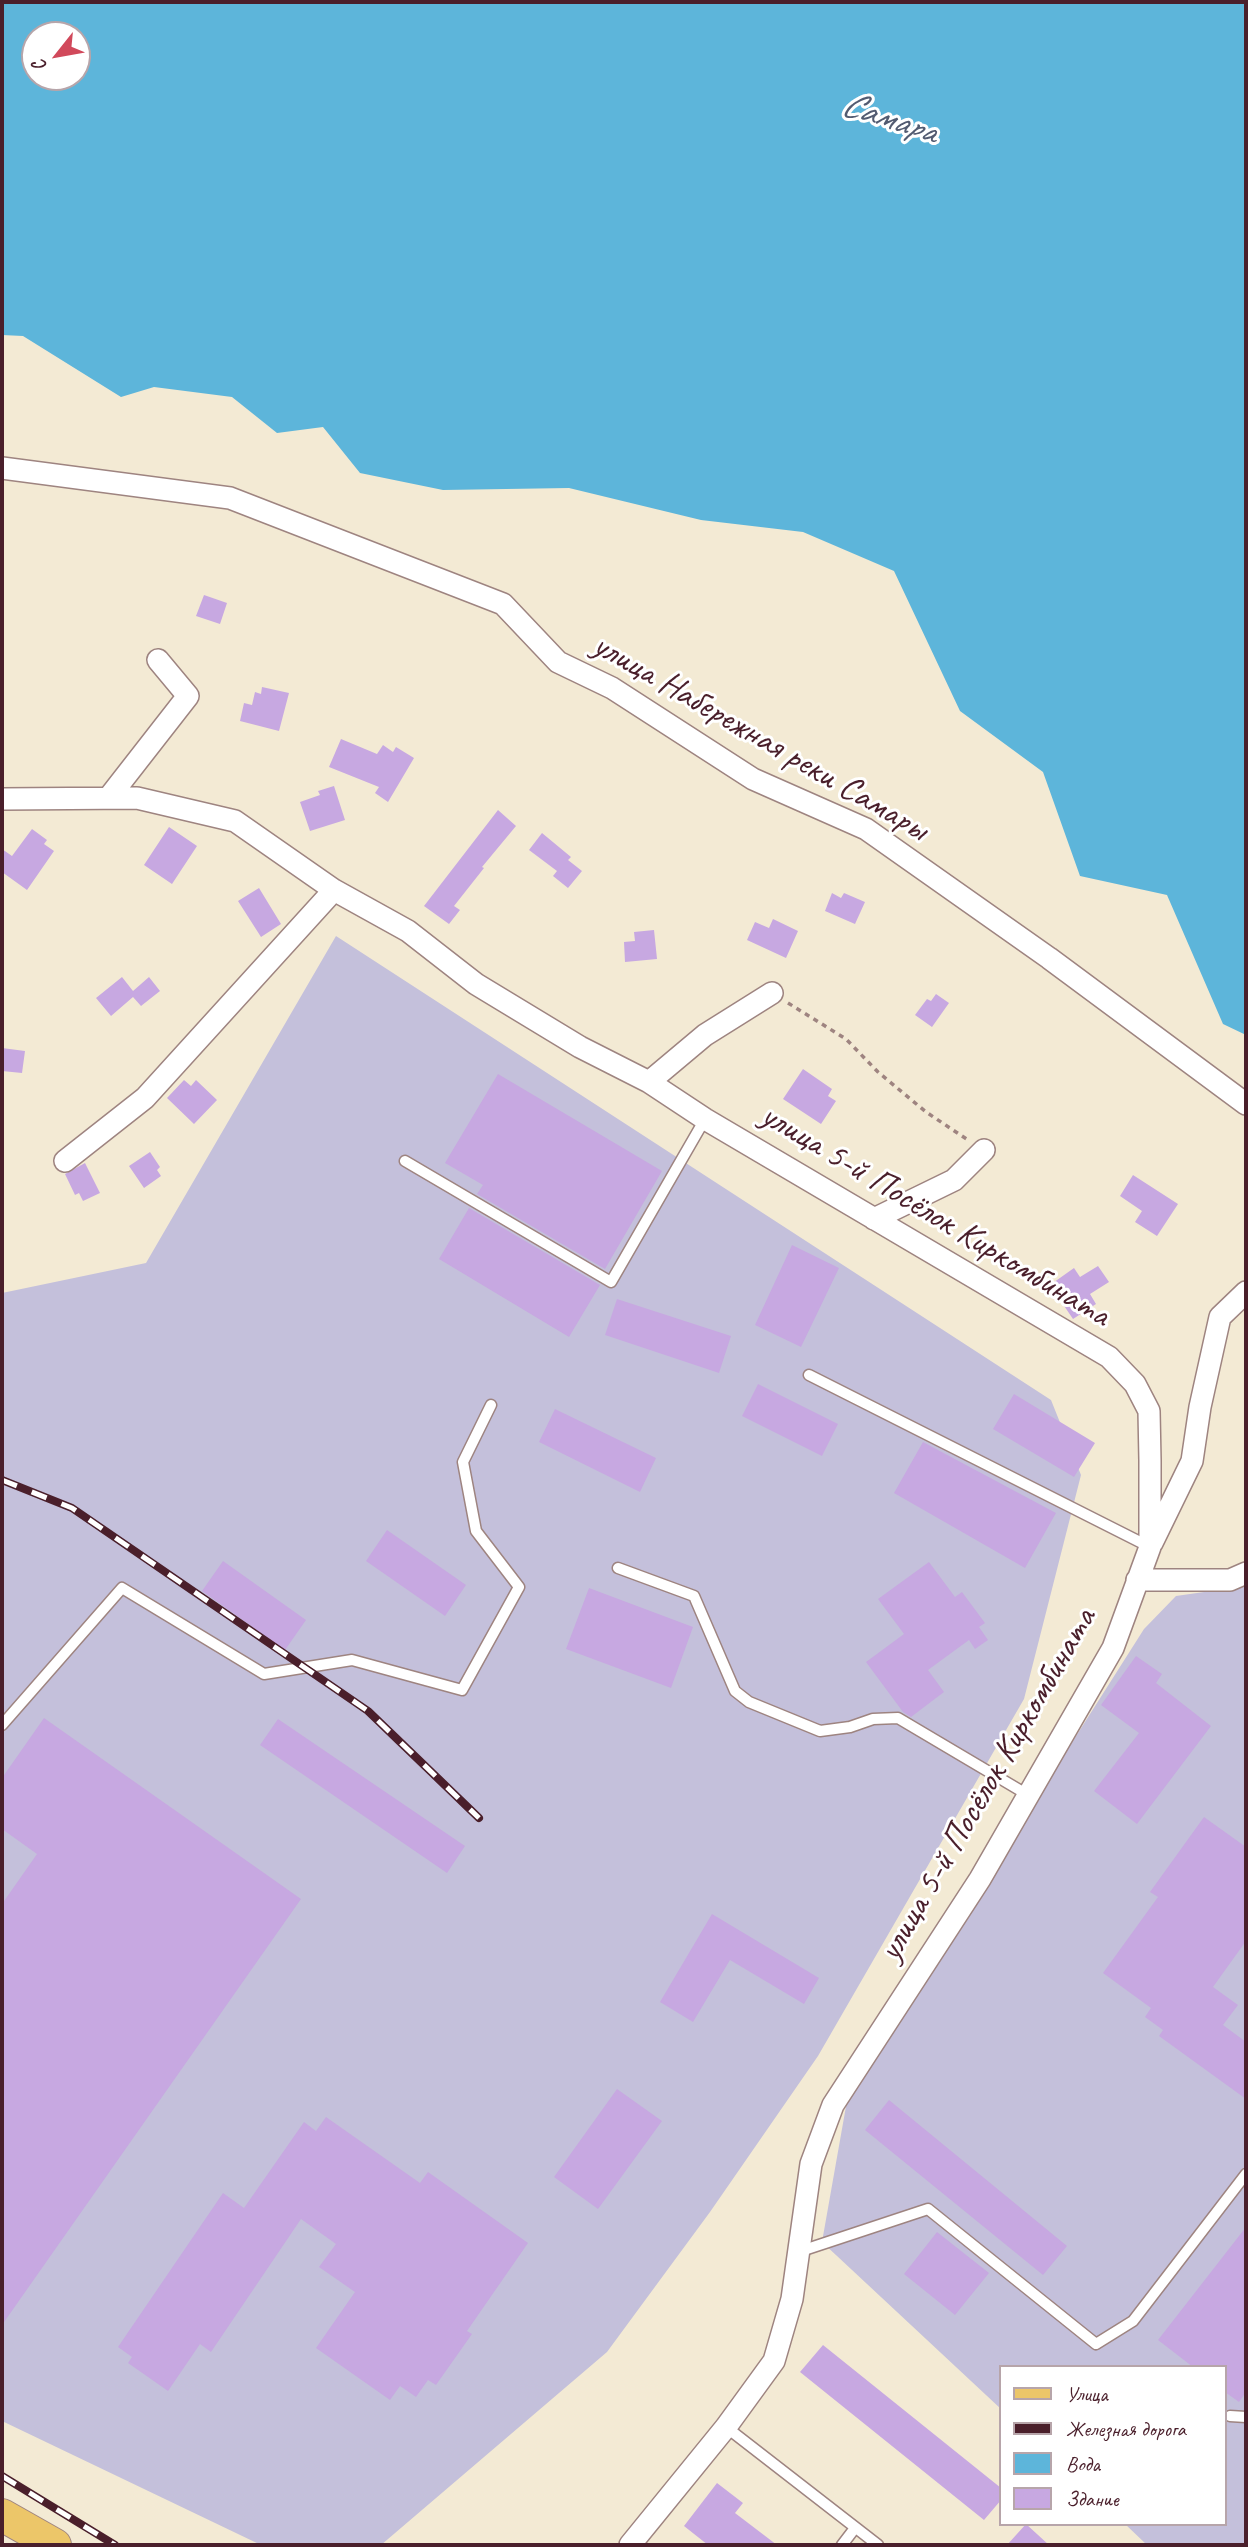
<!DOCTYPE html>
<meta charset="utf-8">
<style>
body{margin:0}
#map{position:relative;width:1248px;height:2547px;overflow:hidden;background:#f3ead4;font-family:Caveat,sans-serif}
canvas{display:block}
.frame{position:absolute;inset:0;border:4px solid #4a1f2b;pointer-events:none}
.legend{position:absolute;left:999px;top:2365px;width:228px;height:161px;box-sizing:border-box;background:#fff;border:2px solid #b7a5aa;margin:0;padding:9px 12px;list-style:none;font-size:21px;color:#4a1f2b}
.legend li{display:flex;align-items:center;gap:14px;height:35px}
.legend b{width:35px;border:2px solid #b7a5aa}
.north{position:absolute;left:21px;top:21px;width:70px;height:70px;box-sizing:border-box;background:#fff;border:2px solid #b7a5aa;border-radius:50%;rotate:239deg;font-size:19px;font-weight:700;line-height:28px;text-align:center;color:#4a1f2b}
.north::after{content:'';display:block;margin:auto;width:24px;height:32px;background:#d1495b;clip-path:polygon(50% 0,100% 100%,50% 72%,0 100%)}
</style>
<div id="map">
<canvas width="1248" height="2547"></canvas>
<div class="frame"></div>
<ul class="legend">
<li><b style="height:9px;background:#ecc669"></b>Улица</li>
<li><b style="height:9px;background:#4a1f2b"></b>Железная дорога</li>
<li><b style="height:19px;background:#5db5da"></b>Вода</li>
<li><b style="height:19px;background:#c7a8e1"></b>Здание</li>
</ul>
<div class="north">С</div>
</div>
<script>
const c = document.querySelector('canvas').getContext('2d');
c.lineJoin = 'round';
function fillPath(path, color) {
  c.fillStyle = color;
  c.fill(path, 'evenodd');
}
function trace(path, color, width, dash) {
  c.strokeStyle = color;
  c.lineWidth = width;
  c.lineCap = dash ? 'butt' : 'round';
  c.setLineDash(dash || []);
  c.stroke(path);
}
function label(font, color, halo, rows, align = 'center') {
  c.font = font + ' Caveat,sans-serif';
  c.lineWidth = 6;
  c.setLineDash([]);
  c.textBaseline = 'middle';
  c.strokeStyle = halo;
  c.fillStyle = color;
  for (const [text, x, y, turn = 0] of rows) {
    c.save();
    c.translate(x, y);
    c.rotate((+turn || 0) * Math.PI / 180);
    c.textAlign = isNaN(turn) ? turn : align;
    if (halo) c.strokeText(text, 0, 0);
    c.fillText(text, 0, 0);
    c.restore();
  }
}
fillPath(new Path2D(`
 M336,936L1051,1400L1081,1475L1024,1699L818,2056L710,2212L607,2352L381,2545H261L2,2421V1293L146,1263Z
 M1246,1586V2545H1147L1125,2524H1225V2367H1001V2409L822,2242L848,2095L1144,1629L1176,1596Z`), '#c4c0db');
fillPath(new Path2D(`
 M2,2H1246V1035L1223,1024L1167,895L1080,876L1043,772L960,711L894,571L803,532L701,520L569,488L443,490L360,473L323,427L277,433L232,397L154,387L121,397L23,336L2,335ZM35,35H77V77H35Z`), '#5db5da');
fillPath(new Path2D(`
 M204,595L227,603L220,624L196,616Z
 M262,687L289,693L279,731L240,721L244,703L252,705L255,692L261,694Z
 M341,739L377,754L383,745L393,752L396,747L414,758L388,802L375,793L379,787L329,767Z
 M334,786L345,820L310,831L300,802L320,795L318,791Z
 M498,810L516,826L482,867L484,868L454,906L460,910L449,924L424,906Z
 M169,827L197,846L172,884L144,865Z
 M32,829L47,840L44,844L54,851L27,890L2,872V849L12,856Z
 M542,833L571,857L568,860L582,871L568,888L553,876L557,871L529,850Z
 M259,888L281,924L261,937L238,901Z
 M832,893L841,898L844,893L865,902L855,924L825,911Z
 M773,919L798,931L786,958L747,940L755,922L769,928Z
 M654,930L657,959L625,962L624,942L635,941L634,932Z
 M122,977L133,991L149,977L160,991L141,1006L133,997L111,1016L96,998Z
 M936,994L949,1003L932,1027L915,1015L927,999L931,1001Z
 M2,1048L25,1051L22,1073L2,1071Z
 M803,1069L832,1089L828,1096L836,1101L821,1124L783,1099Z
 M498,1074L662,1171L605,1269L477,1194L483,1185L445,1163Z
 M184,1080L191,1086L196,1080L217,1100L194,1124L167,1098Z
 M150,1152L160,1167L157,1170L161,1176L144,1188L129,1166Z
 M85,1163L100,1193L83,1201L79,1193L75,1195L65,1174Z
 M1133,1175L1178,1204L1157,1236L1135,1222L1142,1211L1120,1196Z
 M469,1208L600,1285L569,1337L439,1259Z
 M792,1245L839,1268L801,1347L755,1325Z
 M1098,1266L1109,1282L1090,1294L1096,1304L1073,1319L1050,1285L1074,1268L1080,1277Z
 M617,1299L731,1336L719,1373L605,1335Z
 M758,1384L838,1424L822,1456L742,1416Z
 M1014,1394L1095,1443L1074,1477L993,1429Z
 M555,1409L656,1458L640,1492L539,1442Z
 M923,1442L1056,1513L1025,1568L894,1493Z
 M387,1530L466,1585L445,1616L366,1561Z
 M223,1561L306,1620L285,1650L202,1591Z
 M929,1562L955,1597L962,1592L985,1623L979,1627L988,1640L975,1649L969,1640L928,1670L944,1692L911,1717L903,1712L866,1662L904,1634L878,1599Z
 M589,1588L693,1627L671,1688L566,1649Z
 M1136,1656L1162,1674L1156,1683L1211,1726L1137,1824L1094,1791L1139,1733L1101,1705Z
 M44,1718L301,1899L2,2325V1904L37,1854L2,1829V1778Z
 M278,1719L465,1846L447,1873L260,1745Z
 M1204,1817L1246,1847V1941L1213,1987L1238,2005L1223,2025L1246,2042V2099L1159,2036L1163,2030L1145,2017L1151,2008L1103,1973L1158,1897L1150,1892Z
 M712,1914L819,1978L804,2004L730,1960L693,2022L660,2002Z
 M617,2089L662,2121L598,2209L554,2177Z
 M889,2100L1067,2246L1043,2275L865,2130Z
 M326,2117L420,2183L428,2172L528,2243L467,2331L472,2334L436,2385L428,2380L416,2397L400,2386L390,2400L316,2348L355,2292L319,2267L336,2244L301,2219L211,2352L200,2344L168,2391L128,2363L132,2357L118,2347L223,2193L244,2208L304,2122L316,2131Z
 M1246,2227V2392L1239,2402L1225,2392V2367H1193L1158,2340Z
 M937,2232L989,2273L955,2315L904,2274Z
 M823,2345L1001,2488V2500L984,2520L800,2372Z
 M717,2483L743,2503L735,2513L777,2545H708L684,2526Z
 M1026,2524L1049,2545H1007Z`), '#c7a8e1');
const service = new Path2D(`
 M405,1161L611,1282L705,1119
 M809,1375L1150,1547
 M618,1568L694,1596L735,1691L749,1702L820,1731L850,1727L873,1719L898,1718L1028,1795
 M2,1725L122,1588L264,1674L352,1660L462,1690L519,1587L476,1531L463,1462L491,1405
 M798,2252L928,2209L1096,2344L1133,2321L1246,2174
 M1230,2416L1246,2417
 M726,2427L878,2545
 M842,2545L855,2528`);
const minor = new Path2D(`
 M2,468L230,498L503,604L558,662L612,688L753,779L866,829L1049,958L1246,1104
 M110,796L188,696L158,660
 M2,799L137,798L235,821L334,890L408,931L476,984L580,1047L649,1082L705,1119L1109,1357L1135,1384L1149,1411L1150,1461V1547L1113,1648L980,1879L833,2105L811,2164L792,2299L774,2361L726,2427L630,2545
 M649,1082L705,1035L772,993
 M65,1161L145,1098L334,890
 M874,1219L954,1180L984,1150
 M1152,1543L1192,1461L1200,1407L1220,1317L1246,1292
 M1137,1580H1230L1246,1573`);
const primary = new Path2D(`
 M2,2515L55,2545`);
trace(service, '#9e8480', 13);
trace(minor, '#9e8480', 24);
trace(primary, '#9e8480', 34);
trace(new Path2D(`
 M788,1003L846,1039L878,1072L926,1112L968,1140`), '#9e8480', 3.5, [5, 5]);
trace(service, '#fff', 10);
trace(minor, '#fff', 21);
trace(primary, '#ecc669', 32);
const rail = new Path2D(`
 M2,1480L72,1508L368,1711L479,1818
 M2,2476L115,2545`);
trace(rail, '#4a1f2b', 8);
trace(rail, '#fff', 5, [16]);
label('35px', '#4a1f2b', '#fff', [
 ["улица Набережная реки Самары",760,738,30],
 ["улица 5-й Посёлок Киркомбината",935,1216,31],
 ["улица 5-й Посёлок Киркомбината",988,1785,-60]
]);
label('italic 37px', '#525b71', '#fff', [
 ["Самара",889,119,18]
]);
</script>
